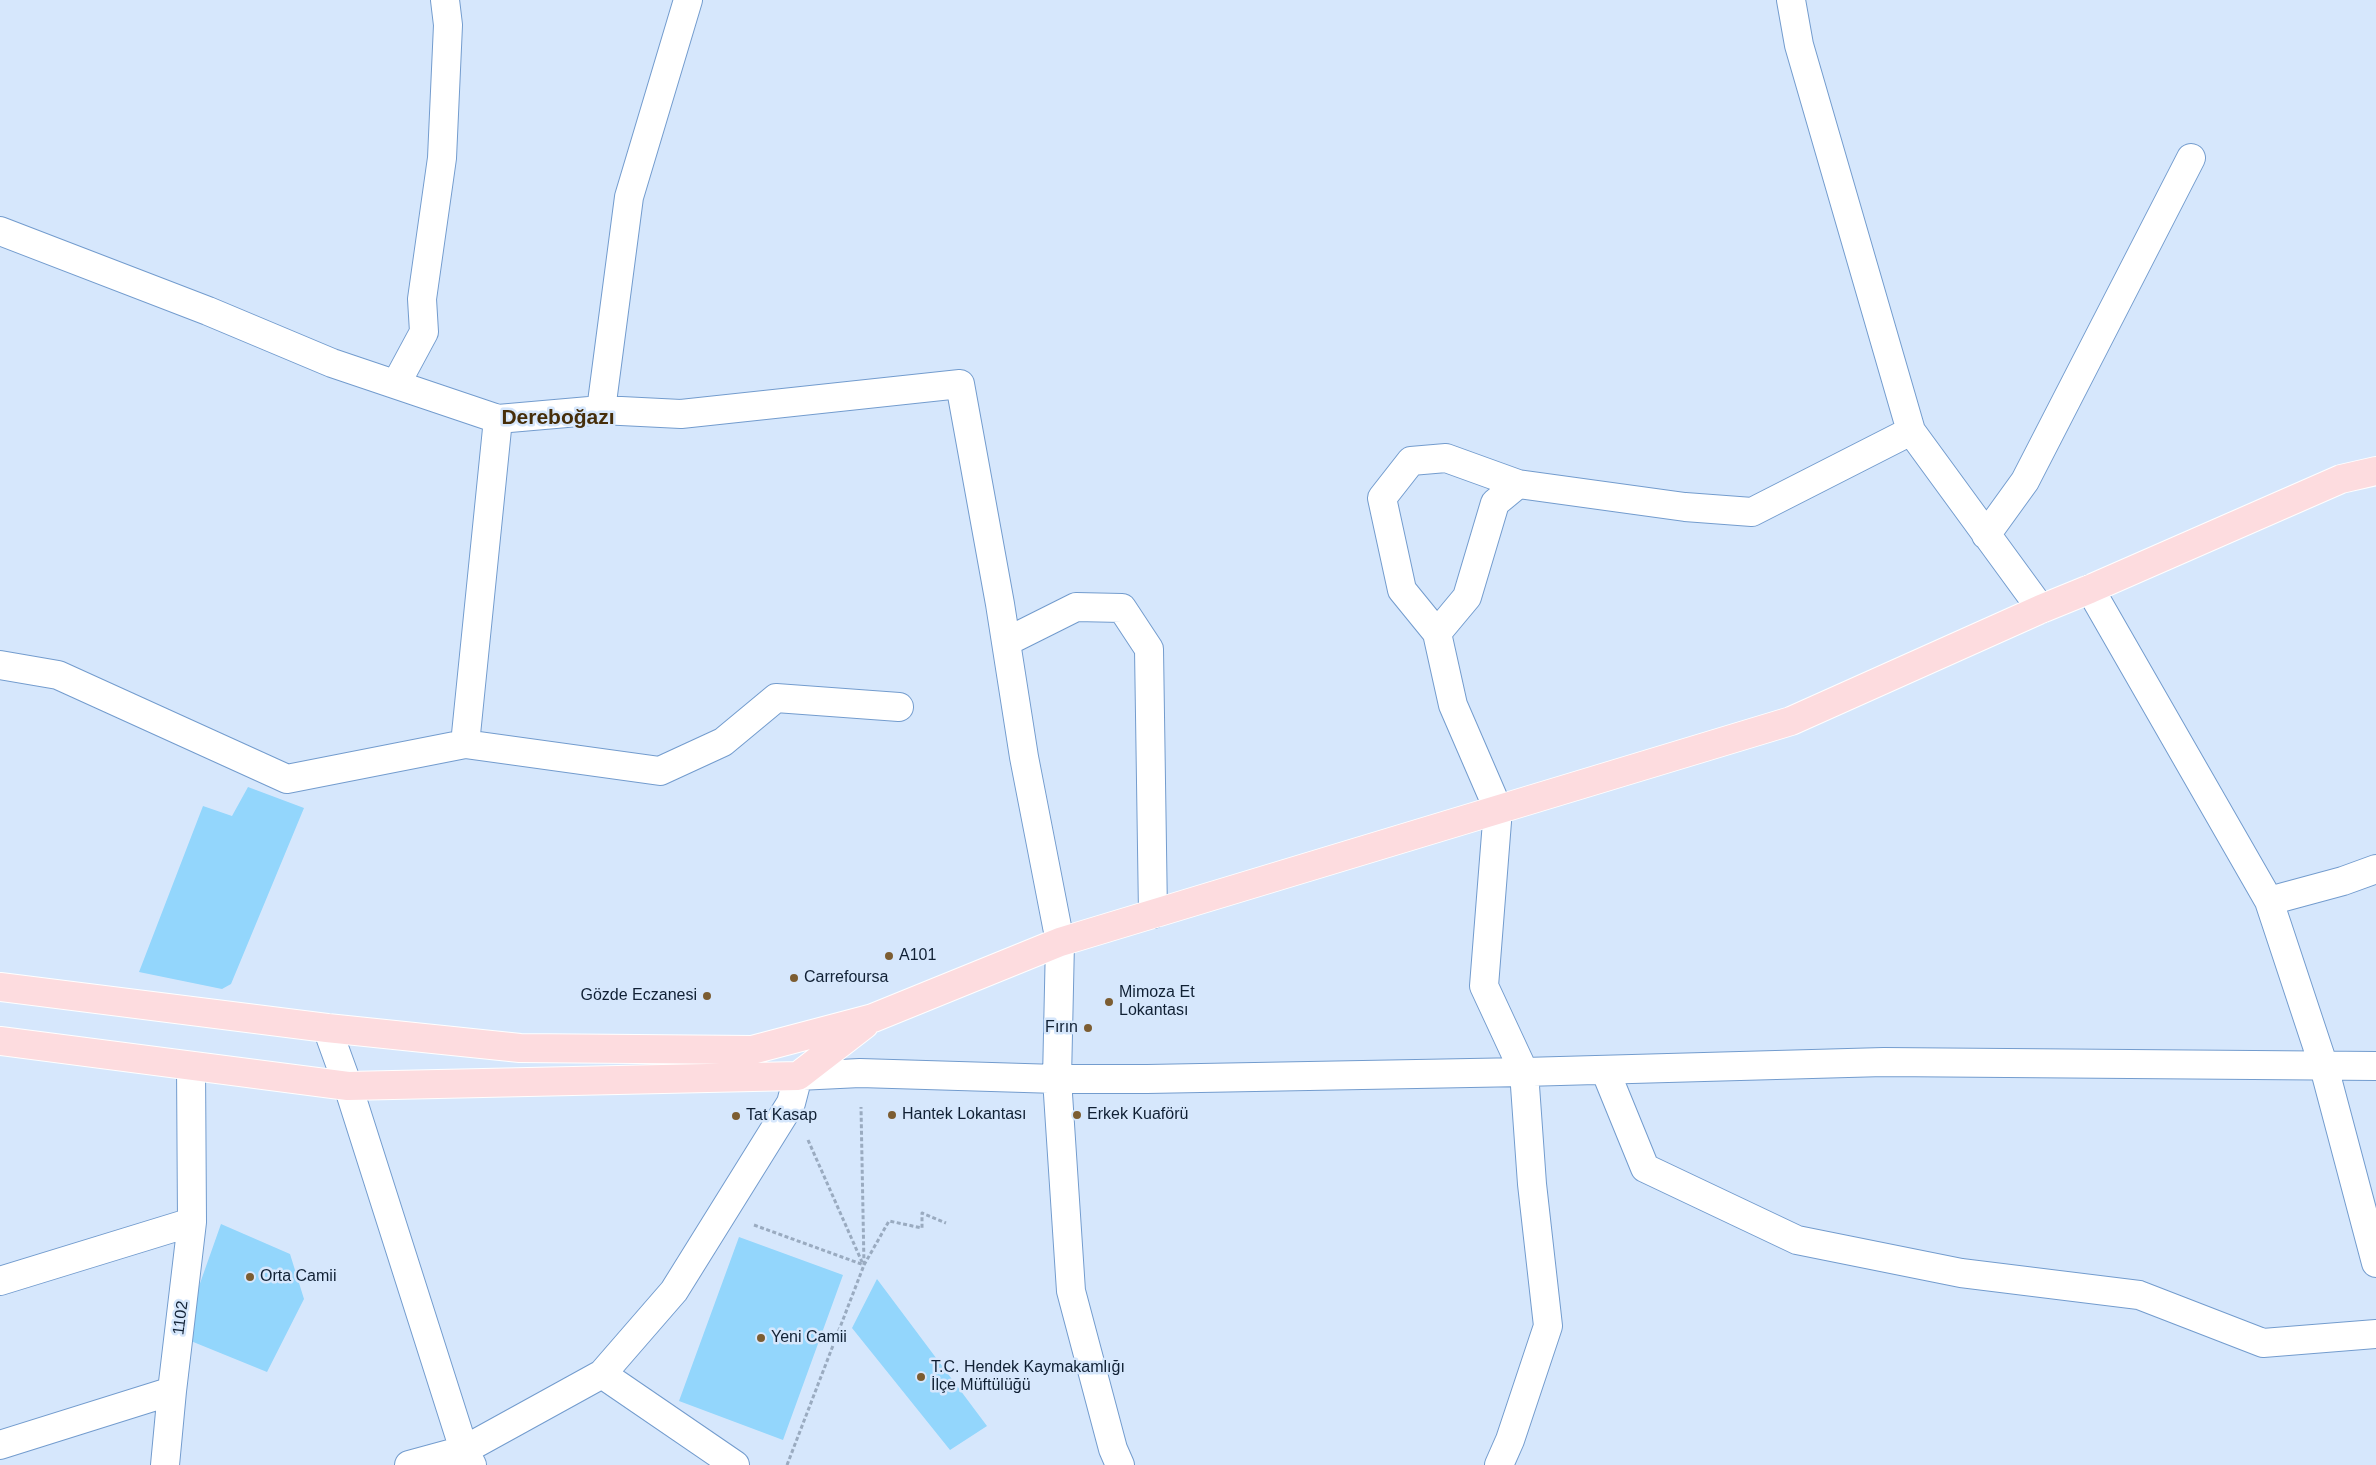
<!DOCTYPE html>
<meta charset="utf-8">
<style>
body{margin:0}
canvas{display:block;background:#d6e7fc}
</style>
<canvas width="2376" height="1465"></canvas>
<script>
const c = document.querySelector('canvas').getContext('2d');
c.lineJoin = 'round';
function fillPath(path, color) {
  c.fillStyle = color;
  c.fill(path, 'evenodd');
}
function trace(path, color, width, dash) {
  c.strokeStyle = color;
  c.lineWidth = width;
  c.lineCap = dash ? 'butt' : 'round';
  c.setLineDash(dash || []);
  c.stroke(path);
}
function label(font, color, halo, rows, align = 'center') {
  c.font = font + ' Helvetica,sans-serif';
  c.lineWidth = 5;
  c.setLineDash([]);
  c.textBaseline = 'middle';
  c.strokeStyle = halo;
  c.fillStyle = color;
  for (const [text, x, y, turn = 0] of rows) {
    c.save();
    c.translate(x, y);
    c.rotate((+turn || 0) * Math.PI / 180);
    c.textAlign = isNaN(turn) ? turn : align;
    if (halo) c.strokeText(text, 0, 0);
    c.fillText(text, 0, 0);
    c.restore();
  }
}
fillPath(new Path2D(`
 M248,787L304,808L231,984L222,989L139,972L203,806L232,816Z
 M221,1224L290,1254L304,1299L267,1372L181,1337Z
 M739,1237L843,1275L783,1440L679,1401Z
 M877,1279L987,1426L950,1450L852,1328Z`), '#93d6fc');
const minor = new Path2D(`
 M1791,0L1799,45L1911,431L2041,609
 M0,231L208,311L332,363L498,419L601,410L681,414L960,384L1000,604L1024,757L1060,942L1057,1079L1071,1291L1113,1449L1120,1465
 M396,384L424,332L422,299L442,158L448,25L445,0
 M601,410L629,197L688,0
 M498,419L465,744L660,771L723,742L776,698L899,707
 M1986,535L2025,481L2191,158
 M2090,589L2269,901L2324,1067L2376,1263
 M1437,633L1402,590L1382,498L1411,461L1446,458L1518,484
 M1006,642L1076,607L1122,608L1149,649L1153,914
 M0,665L58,675L287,779L465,744
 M2269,901L2343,881L2376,869
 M327,1028L348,1086L464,1450L472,1465
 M1605,1070L1645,1168L1797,1240L1961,1273L2139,1295L2263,1343L2376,1334
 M0,1281L192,1222
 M602,1374L735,1465
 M0,1445L172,1391L192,1222L191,1066
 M165,1465L172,1391
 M409,1465L464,1450L602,1374L674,1291L791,1103L798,1076L860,1073L1057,1079H1147L1524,1072L1884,1062L2376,1066
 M1499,1465L1510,1440L1548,1326L1532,1184L1524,1072L1484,986L1498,809L1453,705L1437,633L1467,597L1495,503L1518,484L1685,507L1752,512L1911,431`);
const major = new Path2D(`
 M0,987L327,1028L520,1048L752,1050L873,1018L1060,942L1791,721L2041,609L2090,589L2341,479L2376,471
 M0,1041L348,1086L798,1076L864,1025`);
trace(minor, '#739cce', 30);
trace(major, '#fff', 30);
trace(new Path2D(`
 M808,1140L862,1262
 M754,1225L864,1265
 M864,1265L889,1221L922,1228V1213L946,1223
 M787,1465L864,1265L861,1107`), '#9aabc0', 3, [4, 2.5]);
trace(minor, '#fff', 28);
trace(major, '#fddcdf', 28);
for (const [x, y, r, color] of [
 [889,956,5,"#7c5d32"],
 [794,978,5,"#7c5d32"],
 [707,996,5,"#7c5d32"],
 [1109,1002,5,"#7c5d32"],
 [1088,1028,5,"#7c5d32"],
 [892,1115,5,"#7c5d32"],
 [1077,1115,5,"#7c5d32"],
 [736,1116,5,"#7c5d32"],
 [250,1277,5,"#7c5d32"],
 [761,1338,5,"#7c5d32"],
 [921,1377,5,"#7c5d32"]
]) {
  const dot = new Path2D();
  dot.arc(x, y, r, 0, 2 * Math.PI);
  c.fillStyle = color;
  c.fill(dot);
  trace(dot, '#d6e7fc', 2);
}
label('16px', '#102034', '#d6e7fc', [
 ["A101",899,956],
 ["Carrefoursa",804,978],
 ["Mimoza Et",1119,993],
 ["Lokantası",1119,1011],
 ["Gözde Eczanesi",697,996,"right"],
 ["Fırın",1078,1028,"right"],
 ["Hantek Lokantası",902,1115],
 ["Erkek Kuaförü",1087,1115],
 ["Tat Kasap",746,1116],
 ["Orta Camii",260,1277],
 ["Yeni Camii",771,1338],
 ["T.C. Hendek Kaymakamlığı",931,1368],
 ["İlçe Müftülüğü",931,1386]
], 'left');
label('16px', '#102034', '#d6e7fc', [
 ["1102",181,1318,-83]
]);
label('bold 21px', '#462e0a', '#d6e7fc', [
 ["Dereboğazı",558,418]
]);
</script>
